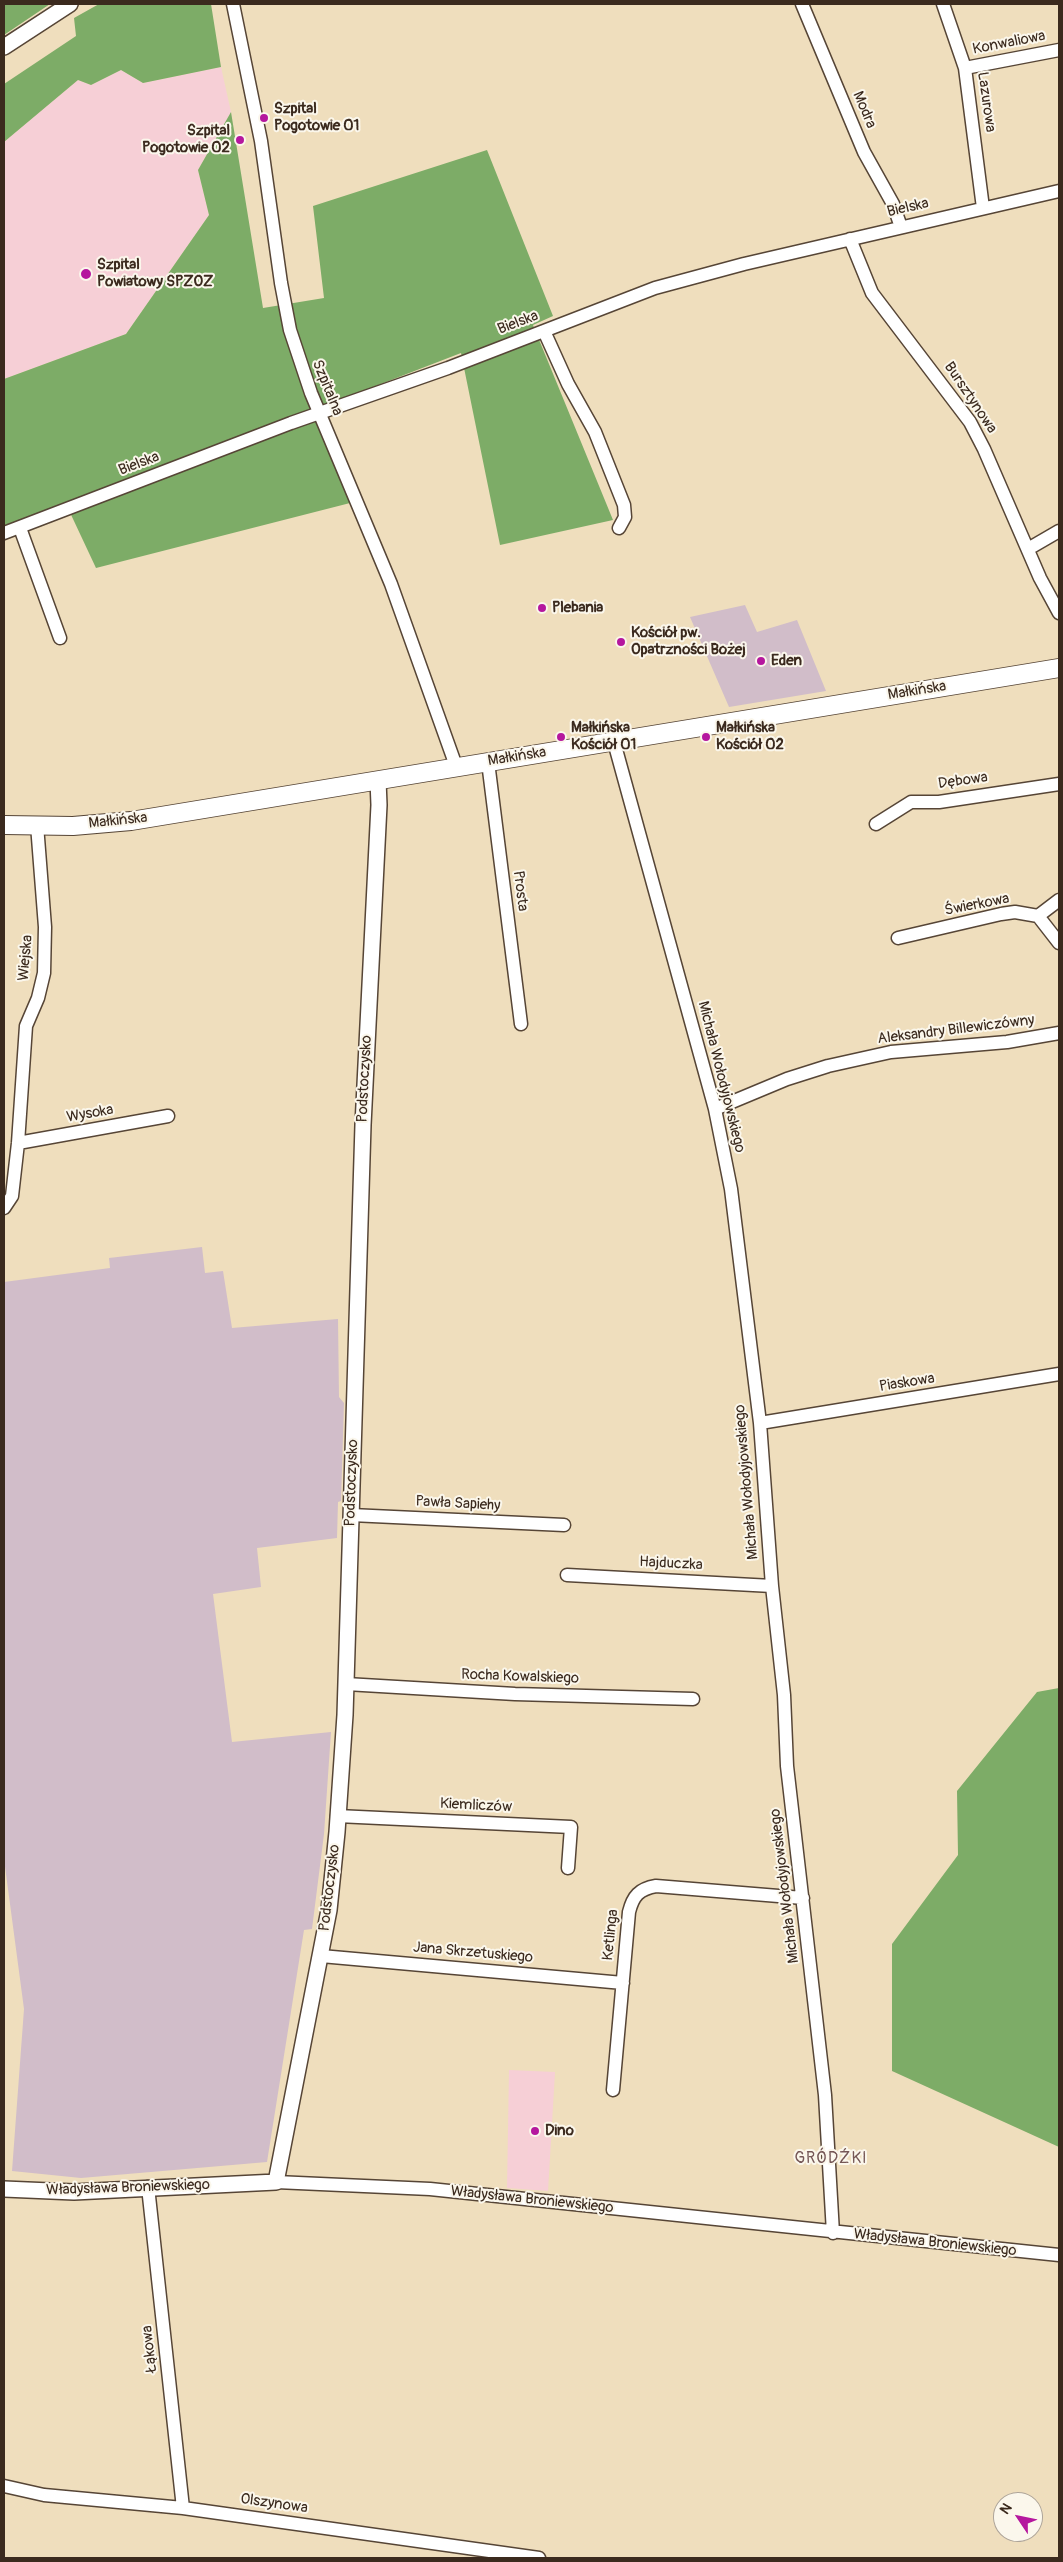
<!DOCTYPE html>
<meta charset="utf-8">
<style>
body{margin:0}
#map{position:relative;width:1063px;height:2562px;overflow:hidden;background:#efdebd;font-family:Pangolin,sans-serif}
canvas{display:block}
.frame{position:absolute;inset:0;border:5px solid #3b2a1e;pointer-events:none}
.north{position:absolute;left:993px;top:2492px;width:50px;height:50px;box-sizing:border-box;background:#fbf7ec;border:1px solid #aea59a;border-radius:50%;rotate:304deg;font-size:14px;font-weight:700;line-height:20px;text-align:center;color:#3b2a1e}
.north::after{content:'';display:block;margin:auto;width:18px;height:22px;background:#b5179e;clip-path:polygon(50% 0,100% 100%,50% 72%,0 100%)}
</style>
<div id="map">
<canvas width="1063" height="2562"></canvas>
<div class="frame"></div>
<div class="north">N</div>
</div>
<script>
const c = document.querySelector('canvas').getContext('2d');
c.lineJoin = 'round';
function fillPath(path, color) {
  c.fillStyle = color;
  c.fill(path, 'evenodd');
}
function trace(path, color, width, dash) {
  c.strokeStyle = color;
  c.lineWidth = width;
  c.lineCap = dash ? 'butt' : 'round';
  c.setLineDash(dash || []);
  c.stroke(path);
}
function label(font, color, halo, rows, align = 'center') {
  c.font = font + ' Pangolin,sans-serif';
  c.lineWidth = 4;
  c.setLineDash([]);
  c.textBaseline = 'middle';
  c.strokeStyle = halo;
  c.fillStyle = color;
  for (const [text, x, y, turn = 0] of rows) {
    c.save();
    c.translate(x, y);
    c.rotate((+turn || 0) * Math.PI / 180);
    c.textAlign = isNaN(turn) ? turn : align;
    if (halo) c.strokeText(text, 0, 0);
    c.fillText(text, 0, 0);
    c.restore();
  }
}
fillPath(new Path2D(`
 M221,67L231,112L198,170L209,215L126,334L4,379V142L78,80L91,85L121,70L143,83Z
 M509,2070L555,2072L548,2191L507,2188Z`), '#f6cfd6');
fillPath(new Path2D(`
 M745,605L757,632L797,620L826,691L729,707L690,617Z
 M202,1247L205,1273L223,1271L232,1328L338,1319L339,1397L344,1403L341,1501L338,1502L337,1538L257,1548L261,1587L213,1594L232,1742L331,1732L324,1834L312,1929L304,1930L267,2162L81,2178L12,2171L24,2009L4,1859V1282L110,1268L109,1258Z`), '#d1bdc9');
fillPath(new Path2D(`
 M4,4H50L4,35Z
 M99,4H211L221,67L143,83L121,70L91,85L78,80L4,142V84L76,36L74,18Z
 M231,112L263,308L324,298L313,206L487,150L553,316L533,325L613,520L500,545L461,353L311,411L354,502L96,568L66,504L4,528V379L126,334L209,215L198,170Z
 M1059,1688V2147L892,2071V1944L958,1855L957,1791L1037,1692Z`), '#7dac67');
const minor = new Path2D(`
 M233,4L261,141L281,283L290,330L311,393L391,584L456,766
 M802,4L864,152L893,204L901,227
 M943,4L965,68L983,208
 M965,68L1059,50
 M850,239L872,293L970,422L984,449L1040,578L1059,613
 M544,331L568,384L595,432L624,505L625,517L619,528
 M20,528L60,638
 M4,533L291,423L448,368L655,288L744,264L1059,191
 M1028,549L1059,531
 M614,742L715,1109L731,1189L760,1423L772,1586L784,1695L787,1766L825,2095L833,2233
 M488,762L521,1024
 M876,824L911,802H939L1059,784
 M1038,916L1059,943
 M898,938L1001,914L1015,912L1038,916L1059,900
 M715,1109L787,1079L828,1066L891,1052L1007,1042L1059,1033
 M18,1143L168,1116
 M4,1208L12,1196L18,1143L26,1026L38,998L44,973L45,927L37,825
 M760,1423L1059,1374
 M351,1515L564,1525
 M567,1575L772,1586
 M346,1684L515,1694L693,1699
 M337,1816L571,1827L568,1868
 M321,1956L623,1983
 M613,2090L629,1912C633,1896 639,1889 656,1886L803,1898
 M276,2182L430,2189L1059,2255
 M148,2187L183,2508
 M4,2486L44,2495L183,2508L539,2558`);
const tertiary = new Path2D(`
 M4,47L70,4
 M4,2189L74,2192L276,2182L329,1910L337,1832L345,1715L363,1125L379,805L378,780`);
const secondary = new Path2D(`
 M4,825L73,826L131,821L1059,668`);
trace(minor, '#564536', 15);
trace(tertiary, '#564536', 18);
trace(secondary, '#564536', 20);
trace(minor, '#fff', 12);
trace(tertiary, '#fff', 15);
trace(secondary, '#fff', 18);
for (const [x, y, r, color] of [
 [264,118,5,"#b5179e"],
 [240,140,5,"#b5179e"],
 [86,274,6,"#b5179e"],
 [542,608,5,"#b5179e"],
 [621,642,5,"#b5179e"],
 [761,661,5,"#b5179e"],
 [561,737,5,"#b5179e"],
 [706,737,5,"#b5179e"],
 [535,2131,5,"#b5179e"]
]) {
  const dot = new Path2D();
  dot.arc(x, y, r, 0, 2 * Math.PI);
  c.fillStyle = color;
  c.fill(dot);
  trace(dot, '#fbf7ec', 2);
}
label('15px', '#3b2a1e', '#fbf7ec', [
 ["Konwaliowa",1009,43,-11],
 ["Lazurowa",986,102,82],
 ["Modra",864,110,67],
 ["Bielska",908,208,-13],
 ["Bielska",518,323,-21],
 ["Szpitalna",327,388,68],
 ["Bursztynowa",970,398,56],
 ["Bielska",139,464,-21],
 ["Małkińska",917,691,-9],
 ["Małkińska",517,757,-9],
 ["Dębowa",963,781,-8],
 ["Małkińska",118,821,-6],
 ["Prosta",520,891,83],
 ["Świerkowa",977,905,-11],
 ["Wiejska",26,958,-85],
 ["Aleksandry Billewiczówny",956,1030,-7],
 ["Michała Wołodyjowskiego",721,1077,76],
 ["Podstoczysko",365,1079,-87],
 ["Wysoka",90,1114,-10],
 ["Piaskowa",907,1383,-9],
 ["Michała Wołodyjowskiego",747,1482,-95],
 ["Podstoczysko",352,1483,-88],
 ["Pawła Sapiehy",458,1504,3],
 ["Hajduczka",671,1564,3],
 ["Rocha Kowalskiego",520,1677,2],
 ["Kiemliczów",476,1806,3],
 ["Michała Wołodyjowskiego",785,1886,-97],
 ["Podstoczysko",330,1888,-83],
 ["Ketlinga",611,1935,-84],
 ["Jana Skrzetuskiego",473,1953,5],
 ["Władysława Broniewskiego",128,2188,-2],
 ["Władysława Broniewskiego",532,2200,6],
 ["Władysława Broniewskiego",935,2243,6],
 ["Łąkowa",150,2349,-96],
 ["Olszynowa",274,2504,8]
]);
label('bold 15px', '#3b2a1e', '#fbf7ec', [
 ["Szpital",274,109],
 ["Pogotowie 01",274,126],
 ["Szpital",230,131,"right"],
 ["Pogotowie 02",230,148,"right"],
 ["Szpital",97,265],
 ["Powiatowy SPZOZ",97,282],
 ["Plebania",552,608],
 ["Kościół pw.",631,633],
 ["Opatrzności Bożej",631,650],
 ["Eden",771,661],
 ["Małkińska",571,728],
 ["Kościół 01",571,745],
 ["Małkińska",716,728],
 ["Kościół 02",716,745],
 ["Dino",545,2131]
], 'left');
c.letterSpacing = '1px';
label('16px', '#755756', '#fbf7ec', [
 ["GRÓDŹKI",831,2159]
]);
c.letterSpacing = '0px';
</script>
